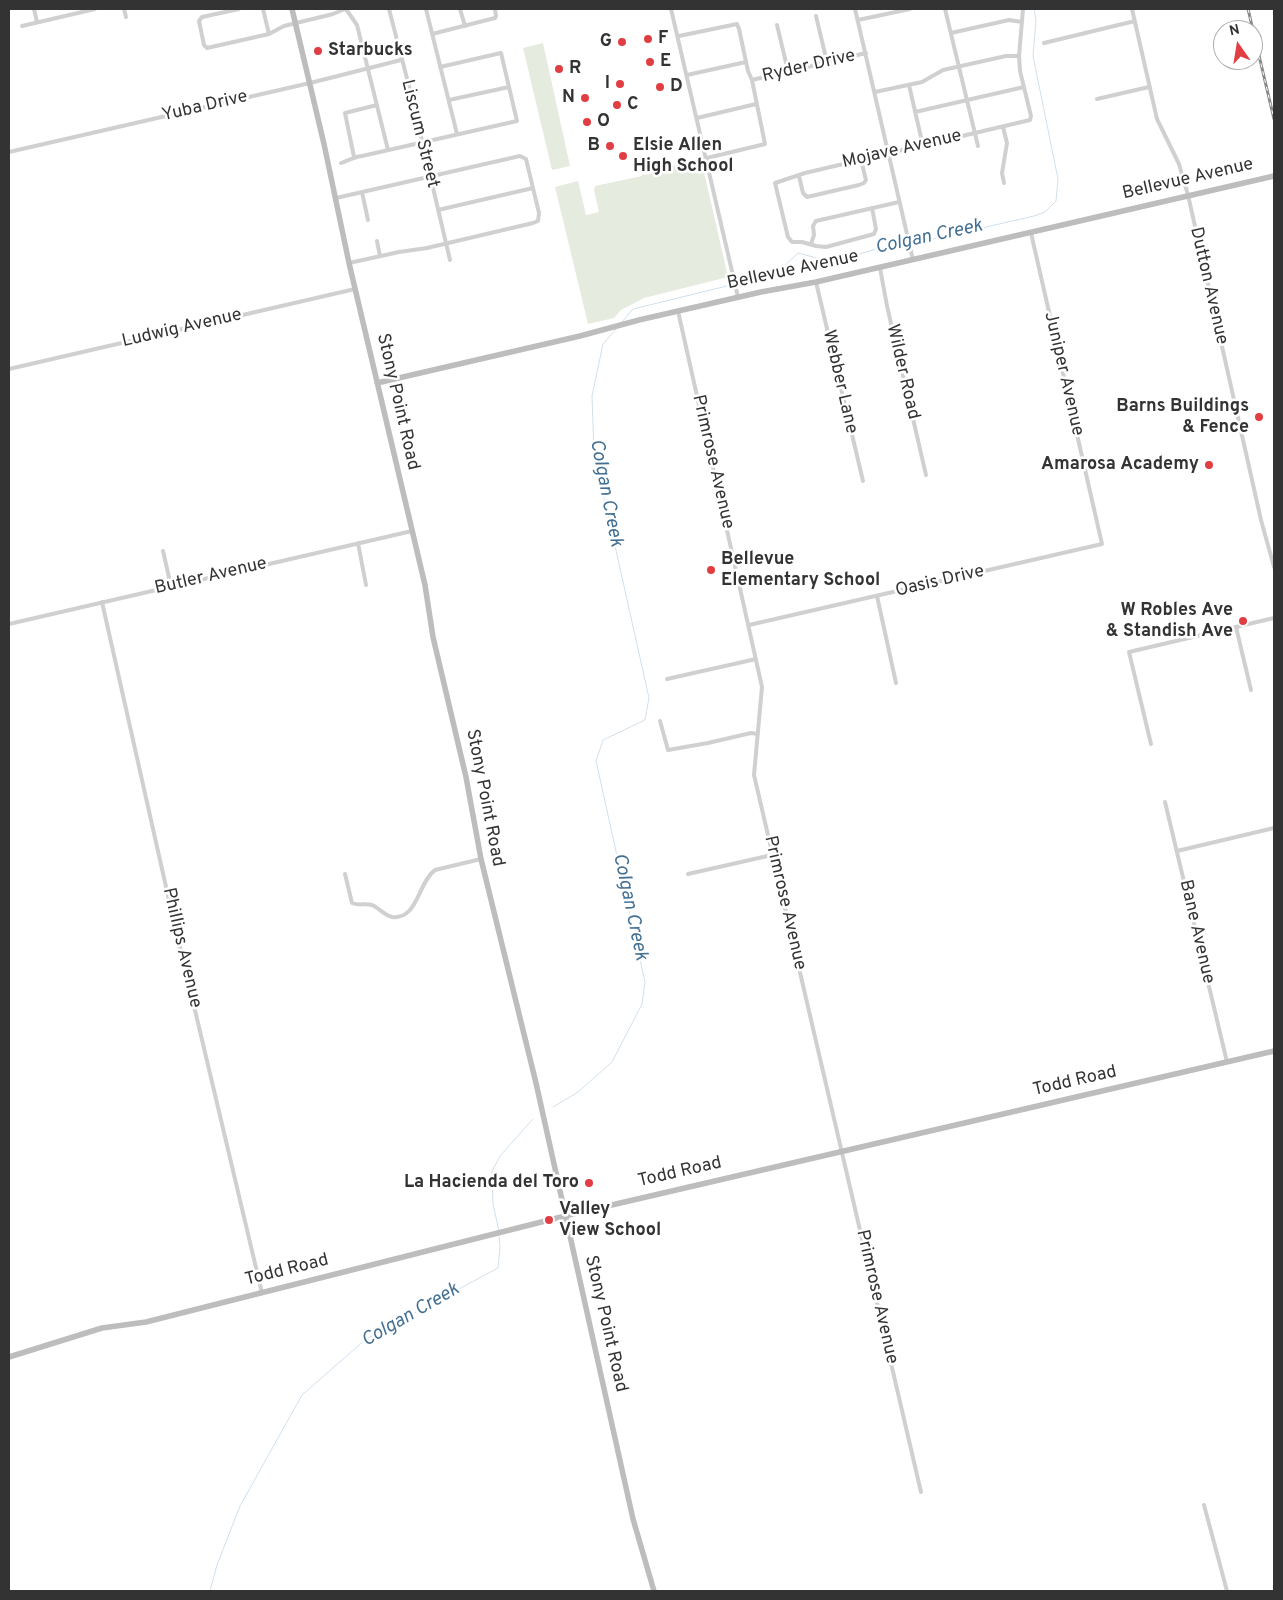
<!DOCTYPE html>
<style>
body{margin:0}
#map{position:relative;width:1283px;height:1600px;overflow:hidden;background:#fff;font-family:Overpass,sans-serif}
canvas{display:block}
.frame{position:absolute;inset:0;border:10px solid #333;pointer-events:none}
.north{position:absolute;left:1213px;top:20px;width:50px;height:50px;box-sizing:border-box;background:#fff;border:1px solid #adadad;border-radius:50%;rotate:347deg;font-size:14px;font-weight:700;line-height:20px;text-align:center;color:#333}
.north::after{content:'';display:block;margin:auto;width:18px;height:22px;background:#e03e42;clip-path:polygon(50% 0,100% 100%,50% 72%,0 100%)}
</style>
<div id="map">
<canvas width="1283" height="1600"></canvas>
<div class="frame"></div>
<div class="north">N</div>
</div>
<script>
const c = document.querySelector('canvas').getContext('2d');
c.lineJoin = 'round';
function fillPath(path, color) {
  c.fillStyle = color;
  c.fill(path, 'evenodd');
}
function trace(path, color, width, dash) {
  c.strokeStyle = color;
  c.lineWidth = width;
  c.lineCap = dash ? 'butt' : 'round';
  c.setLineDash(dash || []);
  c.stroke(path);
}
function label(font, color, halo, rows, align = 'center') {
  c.font = font + ' Overpass,sans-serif';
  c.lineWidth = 5;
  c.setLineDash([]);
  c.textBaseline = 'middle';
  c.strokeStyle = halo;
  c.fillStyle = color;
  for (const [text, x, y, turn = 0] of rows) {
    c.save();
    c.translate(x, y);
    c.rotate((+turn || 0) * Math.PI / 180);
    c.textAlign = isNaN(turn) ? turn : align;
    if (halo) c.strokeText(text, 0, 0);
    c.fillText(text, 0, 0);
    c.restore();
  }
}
fillPath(new Path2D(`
 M543,43L570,166L552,170L523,48Z
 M693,164L704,172L728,277L644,298L621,310L614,318L588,324L555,187L578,181L586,215L599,212L594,190L595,186L642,176V172L644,175L664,171V167C674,165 683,166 693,164Z`), '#e5ebdf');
trace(new Path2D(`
 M622,322L633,309L776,274L798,253L817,258L853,256L879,248L899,247L1034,216L1045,212L1056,201L1058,179L1033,56L1036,20L1034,9
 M553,1107L578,1092L612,1062L642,1004L645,982L596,761L603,740L645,720L649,698L594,452L592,396L603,344L616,329
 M499,1231L493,1204L492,1171L500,1156L533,1119
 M210,1591L217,1565L240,1506L302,1395L366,1339L498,1268L500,1247L499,1235`), '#d0e0ed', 1);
trace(new Path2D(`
 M34,9L37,22
 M124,9L126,17
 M239,9L202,17L199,21L204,45L207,48L269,34L284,26L333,14L345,9
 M263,9L269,34
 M346,9L357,25L388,150
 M389,9L410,90L450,260
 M426,9L457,134
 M460,9L465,26
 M671,9L738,297
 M855,9L913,260
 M945,9L978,146
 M1132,9L1157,119L1179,164L1188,195L1261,520L1274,567
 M816,16L827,62
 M858,20L910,9
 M777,25L788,71
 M22,26L95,9
 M951,33L1009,20L1022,22
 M432,34L495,18L496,16L495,9
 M679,36L737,24L739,29L748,71L752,80L765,144L707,158
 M1044,43L1135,21
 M687,75L746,62
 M752,80L866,53
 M909,85L923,146
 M875,92L922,82L943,70L1006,56H1019
 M1097,99L1149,87
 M449,100L509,87
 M915,112L1024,87
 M697,118L756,104
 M1003,127L1007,143L1002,173L1004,183
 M9,152L310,83L401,60
 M354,157L345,113L377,105
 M341,163C349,160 354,157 362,156L517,121L501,53L440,67
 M799,176L803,193L807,197L859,185L864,183L866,180L861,160
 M362,192L368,220
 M336,198L520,156L526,159L539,213L538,221L533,223L427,248L399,252L349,263
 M872,208L876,229L874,234L826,247L816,246L802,242H792L788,237L775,183L805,173L1030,120L1031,116L1020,71L1019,56L1023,9
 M438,210L533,188
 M377,241L380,256
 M811,244L814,235L813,226L816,221L899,202
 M880,268L887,306L926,475
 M816,282L863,481
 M678,311L762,687L754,775L921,1492
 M9,369L355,289
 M358,543L366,585
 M163,551L171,586
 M877,596L896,683
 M102,602L171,909L262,1293
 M9,624L412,531
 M749,625L1102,544L1031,233
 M1236,627L1251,690
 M667,679L756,659
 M660,721L668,750L708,743L751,733L758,734
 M1151,744L1129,652L1274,618
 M1165,802L1227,1062
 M1177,851L1274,828
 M345,874L352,903C359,906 365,903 372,905C379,908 384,915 392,917C418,920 418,882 435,870L481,859
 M688,874L772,855
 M1204,1505L1227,1591`), '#d0d0d0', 4);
trace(new Path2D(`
 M292,9L324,144L349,263L425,585L433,637L466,777L481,859L536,1083L633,1519L654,1591
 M377,383L580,336L639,320L761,292L816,282L1274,176
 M9,1357L102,1328L146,1322L573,1214L1274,1051`), '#bdbdbd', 5.5);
const rail = new Path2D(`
 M1248,9L1274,119`);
trace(rail, '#888', 3);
trace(rail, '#fff', 1, [4]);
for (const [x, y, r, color] of [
 [648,39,5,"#e03e42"],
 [622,42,5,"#e03e42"],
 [318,51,5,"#e03e42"],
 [650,62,5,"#e03e42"],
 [559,69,5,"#e03e42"],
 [620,84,5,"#e03e42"],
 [660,87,5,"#e03e42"],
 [585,98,5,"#e03e42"],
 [617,105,5,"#e03e42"],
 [587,122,5,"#e03e42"],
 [610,146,5,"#e03e42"],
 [623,156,5,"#e03e42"],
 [1259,417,5,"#e03e42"],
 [1209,465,5,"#e03e42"],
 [711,570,5,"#e03e42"],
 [1243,621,5,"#e03e42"],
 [589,1183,5,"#e03e42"],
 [549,1220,5,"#e03e42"]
]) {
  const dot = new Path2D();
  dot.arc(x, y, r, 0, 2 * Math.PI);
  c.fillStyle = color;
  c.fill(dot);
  trace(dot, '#fff', 2);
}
label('bold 18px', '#333', '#fff', [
 ["F",658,39],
 ["G",612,42,"right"],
 ["Starbucks",328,51],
 ["E",660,62],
 ["R",569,69],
 ["I",610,84,"right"],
 ["D",670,87],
 ["N",575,98,"right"],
 ["C",627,105],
 ["O",597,122],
 ["B",600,146,"right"],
 ["Elsie Allen",633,146],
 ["High School",633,167],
 ["Barns Buildings",1249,407,"right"],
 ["& Fence",1249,428,"right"],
 ["Amarosa Academy",1199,465,"right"],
 ["Bellevue",721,560],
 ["Elementary School",721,581],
 ["W Robles Ave",1233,611,"right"],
 ["& Standish Ave",1233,632,"right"],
 ["La Hacienda del Toro",579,1183,"right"],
 ["Valley",559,1210],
 ["View School",559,1231]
], 'left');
label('18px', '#333', '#fff', [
 ["Ryder Drive",809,67,-13],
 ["Yuba Drive",205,107,-13],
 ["Liscum Street",419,134,76],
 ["Mojave Avenue",902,150,-13],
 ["Bellevue Avenue",1188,180,-13],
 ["Bellevue Avenue",793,271,-12],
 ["Dutton Avenue",1208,286,77],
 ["Ludwig Avenue",182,329,-13],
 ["Wilder Road",902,372,77],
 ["Juniper Avenue",1063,374,77],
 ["Webber Lane",839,382,77],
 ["Stony Point Road",397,402,77],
 ["Primrose Avenue",712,462,77],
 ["Butler Avenue",211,577,-13],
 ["Oasis Drive",940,582,-13],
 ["Stony Point Road",484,798,79],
 ["Primrose Avenue",784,903,77],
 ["Bane Avenue",1196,932,77],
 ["Phillips Avenue",181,948,77],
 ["Todd Road",1075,1082,-13],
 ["Todd Road",680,1173,-13],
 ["Todd Road",287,1271,-14],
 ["Primrose Avenue",876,1297,77],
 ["Stony Point Road",605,1324,77]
]);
label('italic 19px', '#427094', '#fff', [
 ["Colgan Creek",929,238,-12],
 ["Colgan Creek",605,493,79],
 ["Colgan Creek",629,907,78],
 ["Colgan Creek",411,1316,-30]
]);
</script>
